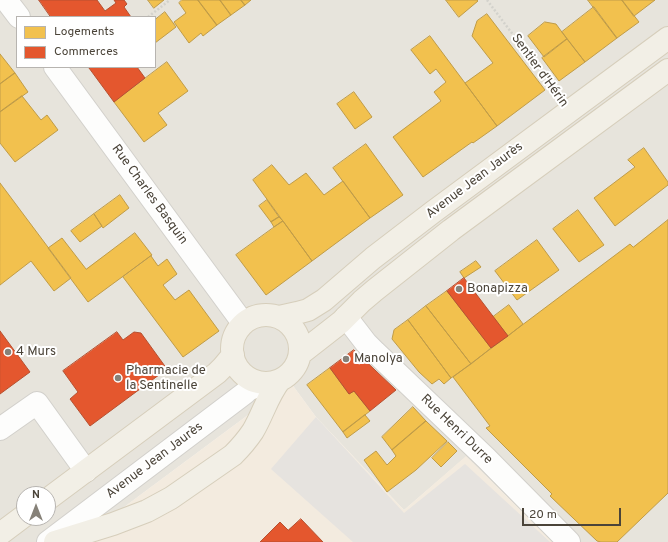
<!DOCTYPE html>
<meta charset="utf-8">
<style>
body{margin:0}
#map{position:relative;width:668px;height:542px;overflow:hidden;background:#f4f2ee;font-family:Overpass,sans-serif}
canvas{display:block}
.legend{position:absolute;left:16px;top:16px;width:140px;height:52px;box-sizing:border-box;background:#fff;border:1px solid #b7b4b0;margin:0;padding:5px 7px;list-style:none;font-size:12px;color:#4b4439}
.legend li{display:flex;align-items:center;gap:8px;height:20px}
.legend b{width:20px;border:1px solid #b7b4b0}
.north{position:absolute;left:16px;top:486px;width:40px;height:40px;box-sizing:border-box;background:#fff;border:1px solid #b7b4b0;border-radius:50%;rotate:0deg;font-size:11px;font-weight:700;line-height:16px;text-align:center;color:#4b4439}
.north::after{content:'';display:block;margin:auto;width:14px;height:18px;background:#868178;clip-path:polygon(50% 0,100% 100%,50% 72%,0 100%)}
.scale{position:absolute;left:522px;top:508px;width:99px;height:18px;box-sizing:border-box;border:2px solid #4b4439;border-top:0;padding-left:5px;font-size:12px;line-height:14px;white-space:nowrap;color:#4b4439;-webkit-text-stroke:3px #fff;paint-order:stroke}
</style>
<div id="map">
<canvas width="668" height="542"></canvas>
<ul class="legend">
<li><b style="height:11px;background:#f2c14e"></b>Logements</li>
<li><b style="height:11px;background:#e4572e"></b>Commerces</li>
</ul>
<div class="north">N</div>
<div class="scale">20 m</div>
</div>
<script>
const c = document.querySelector('canvas').getContext('2d');
c.lineJoin = 'round';
function fillPath(path, color) {
  c.fillStyle = color;
  c.fill(path, 'evenodd');
}
function trace(path, color, width, dash) {
  c.strokeStyle = color;
  c.lineWidth = width;
  c.lineCap = dash ? 'butt' : 'round';
  c.setLineDash(dash || []);
  c.stroke(path);
}
function label(font, color, halo, rows, align = 'center') {
  c.font = font + ' Overpass,sans-serif';
  c.lineWidth = 4;
  c.setLineDash([]);
  c.textBaseline = 'middle';
  c.strokeStyle = halo;
  c.fillStyle = color;
  for (const [text, x, y, turn = 0] of rows) {
    c.save();
    c.translate(x, y);
    c.rotate((+turn || 0) * Math.PI / 180);
    c.textAlign = isNaN(turn) ? turn : align;
    if (halo) c.strokeText(text, 0, 0);
    c.fillText(text, 0, 0);
    c.restore();
  }
}
fillPath(new Path2D(`
 M0,0H668V542H553L466,457L404,510L316,417L291,383L77,542H0ZM17,17H155V67H17ZM24,494H48V518H24Z`), '#e7e4dc');
fillPath(new Path2D(`
 M291,383L316,417L404,510L466,456L553,542H77Z`), '#f3ebdf');
fillPath(new Path2D(`
 M316,417L404,513L465,464L550,542H353L271,469Z`), '#e6e3df');
const homes = new Path2D(`
 M148,0H164L154,8Z
 M182,0H198L217,25L203,36L201,33L189,43L174,22L186,13L179,3Z
 M198,0H220L231,15L217,25Z
 M220,0H241L245,5L231,15Z
 M241,0H251L245,5Z
 M446,0H477L478,1L459,17Z
 M588,0H622L639,22L617,38Z
 M622,0H655L634,16Z
 M594,7L617,38L585,62L562,32Z
 M165,12L176,27L155,43V20Z
 M487,14L545,90L497,126L465,83L493,63L472,36L477,21Z
 M545,22L556,24L567,39L544,57L528,36Z
 M430,36L497,126L473,143L472,142L423,177L393,137L441,101L434,92L446,82L436,69L430,74L411,50Z
 M567,39L585,62L559,81L542,58Z
 M0,54L15,73L0,84Z
 M167,62L188,91L158,113L167,125L144,142L114,102Z
 M15,73L28,92L0,112V84Z
 M354,92L372,117L355,129L337,104Z
 M22,96L41,120L47,115L58,130L15,162L0,143V112Z
 M366,144L403,195L370,218L333,168Z
 M644,148L668,182V185L615,226L594,198L635,167L628,160Z
 M272,165L289,185L306,173L324,195L343,181L370,218L312,261L253,180Z
 M0,183L71,278L54,291L31,261L0,285Z
 M120,195L129,208L103,228L94,214Z
 M267,200L279,217L271,222L259,206Z
 M578,210L604,245L579,262L553,229Z
 M94,214L102,226L80,242L71,231Z
 M279,217L283,221L274,227L271,222Z
 M668,220V493L617,542H601L597,541L550,496L552,494L486,428L490,426L453,377L630,244L633,247Z
 M283,221L312,261L266,295L236,255Z
 M135,233L152,255L88,302L48,248L62,238L86,269Z
 M537,240L559,270L517,300L495,271Z
 M151,256L158,266L167,259L177,274L163,285L175,300L189,290L219,331L183,357L123,277Z
 M476,261L481,267L464,278L460,272Z
 M447,291L491,348L471,364L426,306Z
 M509,305L523,324L508,336L493,317Z
 M426,306L471,364L451,378L408,320Z
 M408,320L451,378L444,384L439,379L432,384L419,372L392,339L394,330Z
 M330,368L349,394L354,391L370,411L343,432L307,385Z
 M413,407L426,421L392,450L382,437Z
 M365,415L370,421L347,438L343,432Z
 M426,421L447,441L416,470L387,492L364,460L376,451L387,465L396,456L392,450Z
 M448,442L457,451L441,467L432,458Z`);
fillPath(homes, '#f2c14e');
trace(homes, '#c09c48', 1);
const shops = new Path2D(`
 M39,0H97L105,11L116,3L114,0H124L127,4L124,7L131,17H51Z
 M90,67H137L145,78L114,102L89,68Z
 M464,278L508,336L491,348L447,291Z
 M0,331L30,372L0,394Z
 M117,332L123,340L134,332L141,333L167,369L90,426L70,399L78,392L63,371Z
 M354,350L396,390L370,411L354,391L349,394L330,368Z
 M301,519L323,542H260L280,522L288,530Z`);
fillPath(shops, '#e4572e');
trace(shops, '#b65131', 1);
const minor = new Path2D(`
 M6,0L19,17
 M55,67L243,323
 M346,317L366,343L375,352L486,458L569,542
 M0,429L37,403L86,471
 M48,542L245,393L248,390L264,383`);
const major = new Path2D(`
 M232 349a34 34 0 1 1 68 0a34 34 0 1 1-68 0Z
 M279,317L297,313L308,310L324,300L373,258L433,212L668,38
 M300,354L341,322L362,301L375,290L451,230L668,70
 M48,499L217,373L223,367L233,355
 M0,534L24,516
 M55,542L113,524L147,511L171,498L233,455C240,448 247,440 253,431C263,414 268,395 280,380`);
trace(minor, '#d2d0cb', 24);
trace(major, '#d6cebb', 24);
trace(new Path2D(`
 M487,0L553,88
 M148,17L170,0`), '#d3d2cc', 2.5, [2, 2]);
trace(minor, '#fdfdfc', 22);
trace(major, '#f2efe6', 22);
for (const [x, y, r, color] of [
 [459,289,4,"#868178"],
 [8,352,4,"#868178"],
 [346,359,4,"#868178"],
 [118,378,4,"#868178"]
]) {
  const dot = new Path2D();
  dot.arc(x, y, r, 0, 2 * Math.PI);
  c.fillStyle = color;
  c.fill(dot);
  trace(dot, '#fff', 1.5);
}
label('13px', '#4b4439', '#fff', [
 ["Sentier d'Hérin",539,71,54],
 ["Avenue Jean Jaurès",475,181,-37],
 ["Rue Charles Basquin",149,195,54],
 ["Rue Henri Durre",456,430,44],
 ["Avenue Jean Jaurès",155,461,-37]
]);
label('13px', '#4b4439', '#fff', [
 ["Bonapizza",467,289],
 ["4 Murs",16,352],
 ["Manolya",354,359],
 ["Pharmacie de",126,371],
 ["la Sentinelle",126,386]
], 'left');
</script>
